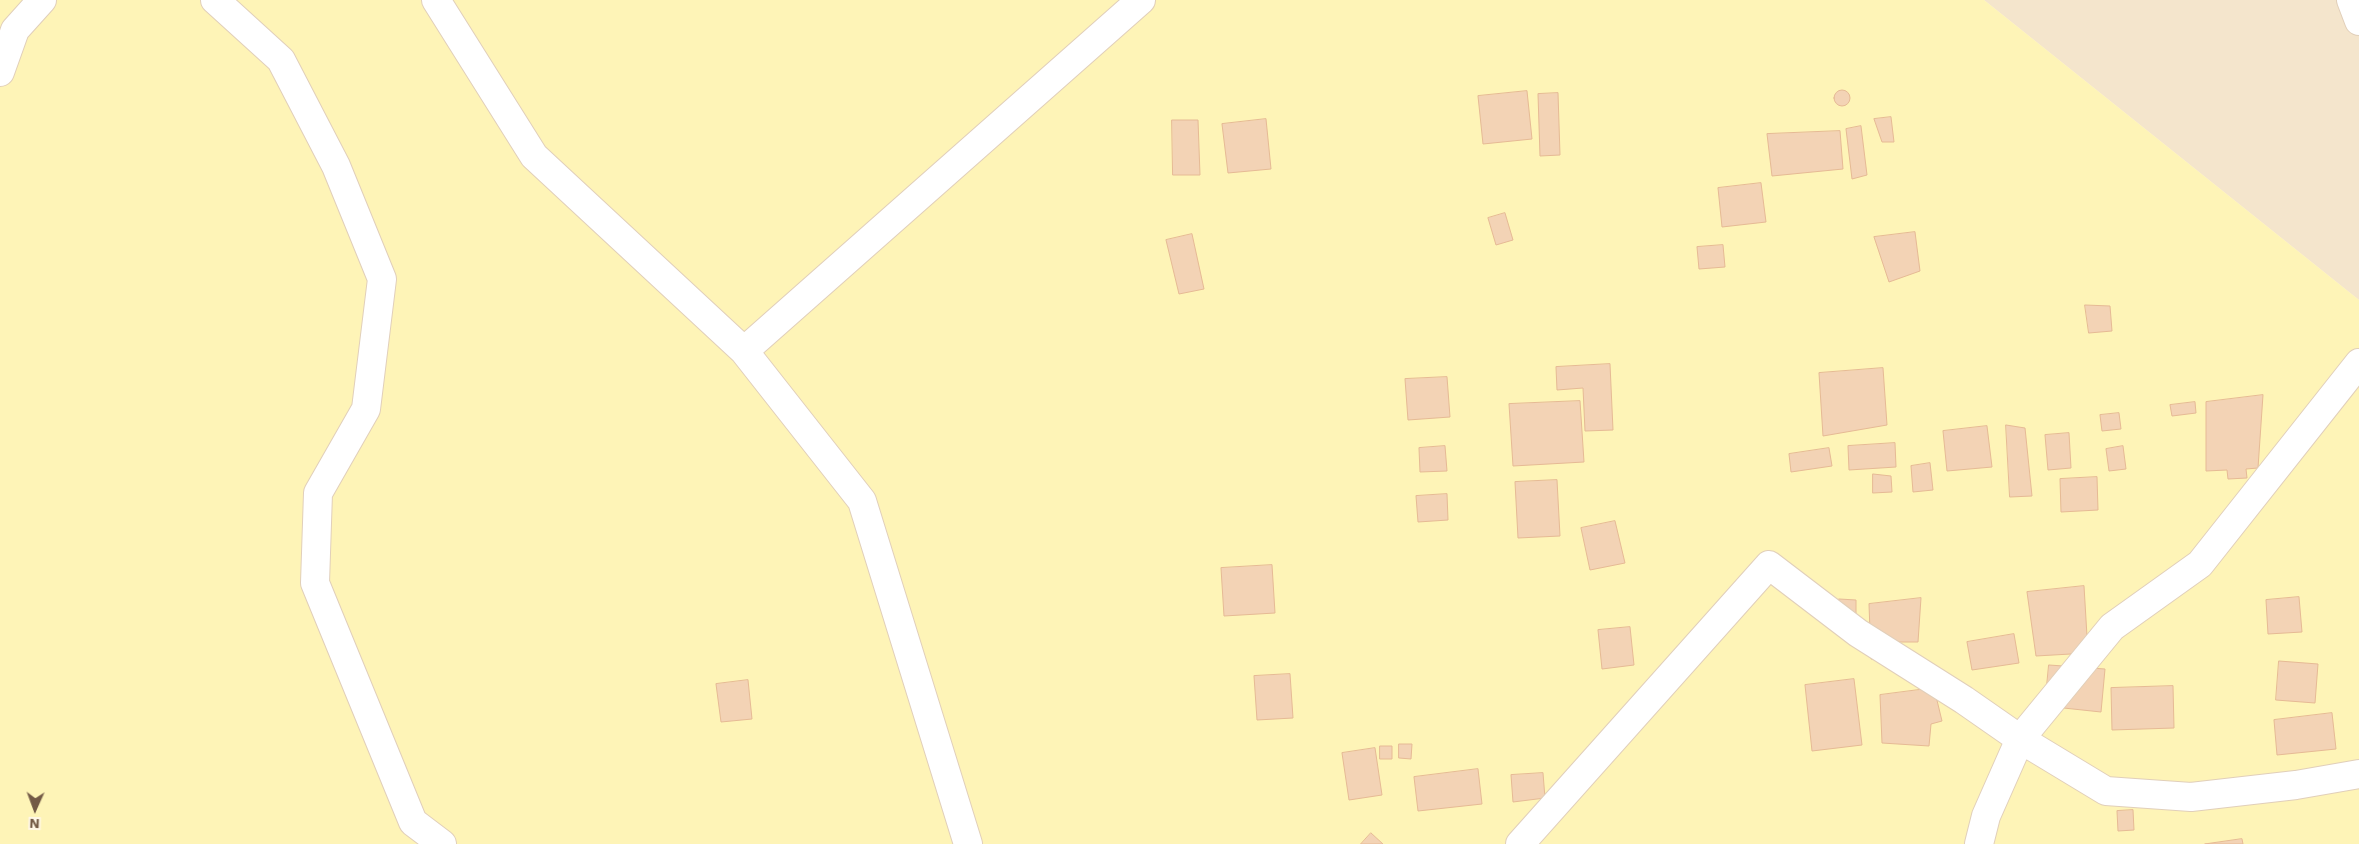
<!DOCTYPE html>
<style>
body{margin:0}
#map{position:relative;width:2359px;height:844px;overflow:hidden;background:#fdf3de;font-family:"Work Sans",sans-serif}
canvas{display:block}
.north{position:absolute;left:10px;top:784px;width:50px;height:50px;-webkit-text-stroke:4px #fff7e5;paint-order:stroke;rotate:182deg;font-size:14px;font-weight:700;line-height:20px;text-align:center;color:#735a46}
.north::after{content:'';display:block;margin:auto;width:18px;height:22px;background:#735a46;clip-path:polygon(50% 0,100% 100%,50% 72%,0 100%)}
</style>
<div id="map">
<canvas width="2359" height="844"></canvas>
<div class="north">N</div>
</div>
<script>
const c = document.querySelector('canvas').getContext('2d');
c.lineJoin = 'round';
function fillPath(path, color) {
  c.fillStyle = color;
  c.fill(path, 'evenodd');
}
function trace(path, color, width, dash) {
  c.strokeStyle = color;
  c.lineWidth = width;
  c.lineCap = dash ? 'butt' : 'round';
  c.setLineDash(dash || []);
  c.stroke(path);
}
fillPath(new Path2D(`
 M1984,0H2359V300Z`), '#f4e5cc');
fillPath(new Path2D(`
 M0,0H1984L2359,300V844H0Z`), '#fef4b7');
const building = new Path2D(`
 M1834 98a8 8 0 1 1 16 0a8 8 0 1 1-16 0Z
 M1527,91L1532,139L1483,144L1478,96Z
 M1558,93L1560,155L1540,156L1538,94Z
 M1891,117L1894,142H1882L1874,119Z
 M1266,119L1271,169L1228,173L1222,124Z
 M1172,120H1198L1200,175H1173Z
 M1861,126L1867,175L1852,179L1846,129Z
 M1840,131L1843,169L1772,176L1767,134Z
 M1761,183L1766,222L1722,227L1718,188Z
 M1505,213L1513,240L1496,245L1488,218Z
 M1915,232L1920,271L1889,282L1874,237Z
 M1192,234L1204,289L1179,294L1166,240Z
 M1723,245L1725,267L1699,269L1697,247Z
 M2085,305L2110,306L2112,331L2089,333Z
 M1610,364L1613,430L1585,431L1583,388L1557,390L1556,367Z
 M1883,368L1887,425L1823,436L1819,373Z
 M1447,377L1450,417L1408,420L1405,379Z
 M2263,395L2258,468L2246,469L2247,478L2228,479L2227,470L2206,471V402Z
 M1580,401L1584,462L1513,466L1509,404Z
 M2195,402L2196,413L2172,416L2170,405Z
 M2119,413L2121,429L2102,431L2100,415Z
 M2006,425L2025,428L2032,496L2010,497Z
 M1987,426L1992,467L1947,471L1943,431Z
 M2069,433L2071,468L2048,470L2045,435Z
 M1895,443L1896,467L1849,470L1848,446Z
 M1445,446L1447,471L1420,472L1419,448Z
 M2123,446L2126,469L2109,471L2106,449Z
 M1829,448L1832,466L1791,472L1789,454Z
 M1930,463L1933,490L1913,492L1911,466Z
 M1873,474L1891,476L1892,492L1873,493Z
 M2097,477L2098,510L2061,512L2060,479Z
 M1557,480L1560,536L1518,538L1515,482Z
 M1447,494L1448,520L1418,522L1416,496Z
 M1615,521L1625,563L1590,570L1581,528Z
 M1272,565L1275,613L1224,616L1221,568Z
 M2084,586L2088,653L2036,656L2027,592Z
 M2299,597L2302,632L2268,634L2266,600Z
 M1921,598L1918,642H1885L1886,658L1871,659L1869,604Z
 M1839,599L1856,600V619L1839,618Z
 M1630,627L1634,665L1602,669L1598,630Z
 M2014,634L2019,663L1972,670L1967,642Z
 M2279,661L2318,664L2315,703L2276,700Z
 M2049,665L2105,669L2101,712L2045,706Z
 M1290,674L1293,718L1257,720L1254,676Z
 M1854,679L1862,745L1812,751L1805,685Z
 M748,680L752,719L721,722L716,684Z
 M2173,686L2174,728L2112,730L2111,688Z
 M1934,688L1942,721L1931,724L1929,746L1882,743L1880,695Z
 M2332,713L2336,749L2277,755L2274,720Z
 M1399,744H1412L1411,759L1399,758Z
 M1380,746H1392V759H1380Z
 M1375,748L1382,795L1349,800L1342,753Z
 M1478,769L1482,804L1418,811L1414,777Z
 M1543,773L1545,798L1513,802L1511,775Z
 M2133,810L2134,830L2118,831L2117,811Z
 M1371,833L1383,844H1361Z
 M2242,839L2243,844H2205Z`);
fillPath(building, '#f3d3b5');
trace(building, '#e6ba95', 1);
const minor = new Path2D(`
 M215,0L281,60L336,166L382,279L366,409L318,493L315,583L413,822L442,844
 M436,0L534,156L744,351L862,501L968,844
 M2351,0L2359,21
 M0,72L15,30L42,0
 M744,351L1141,0
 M1520,844L1769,565L1858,633L1964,700L2020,739L2106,791L2191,797L2296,785L2359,774
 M1979,844L1986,816L2020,739L2112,627L2200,564L2359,363`);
trace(minor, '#e1cfba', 30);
trace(minor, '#fff', 28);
</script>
